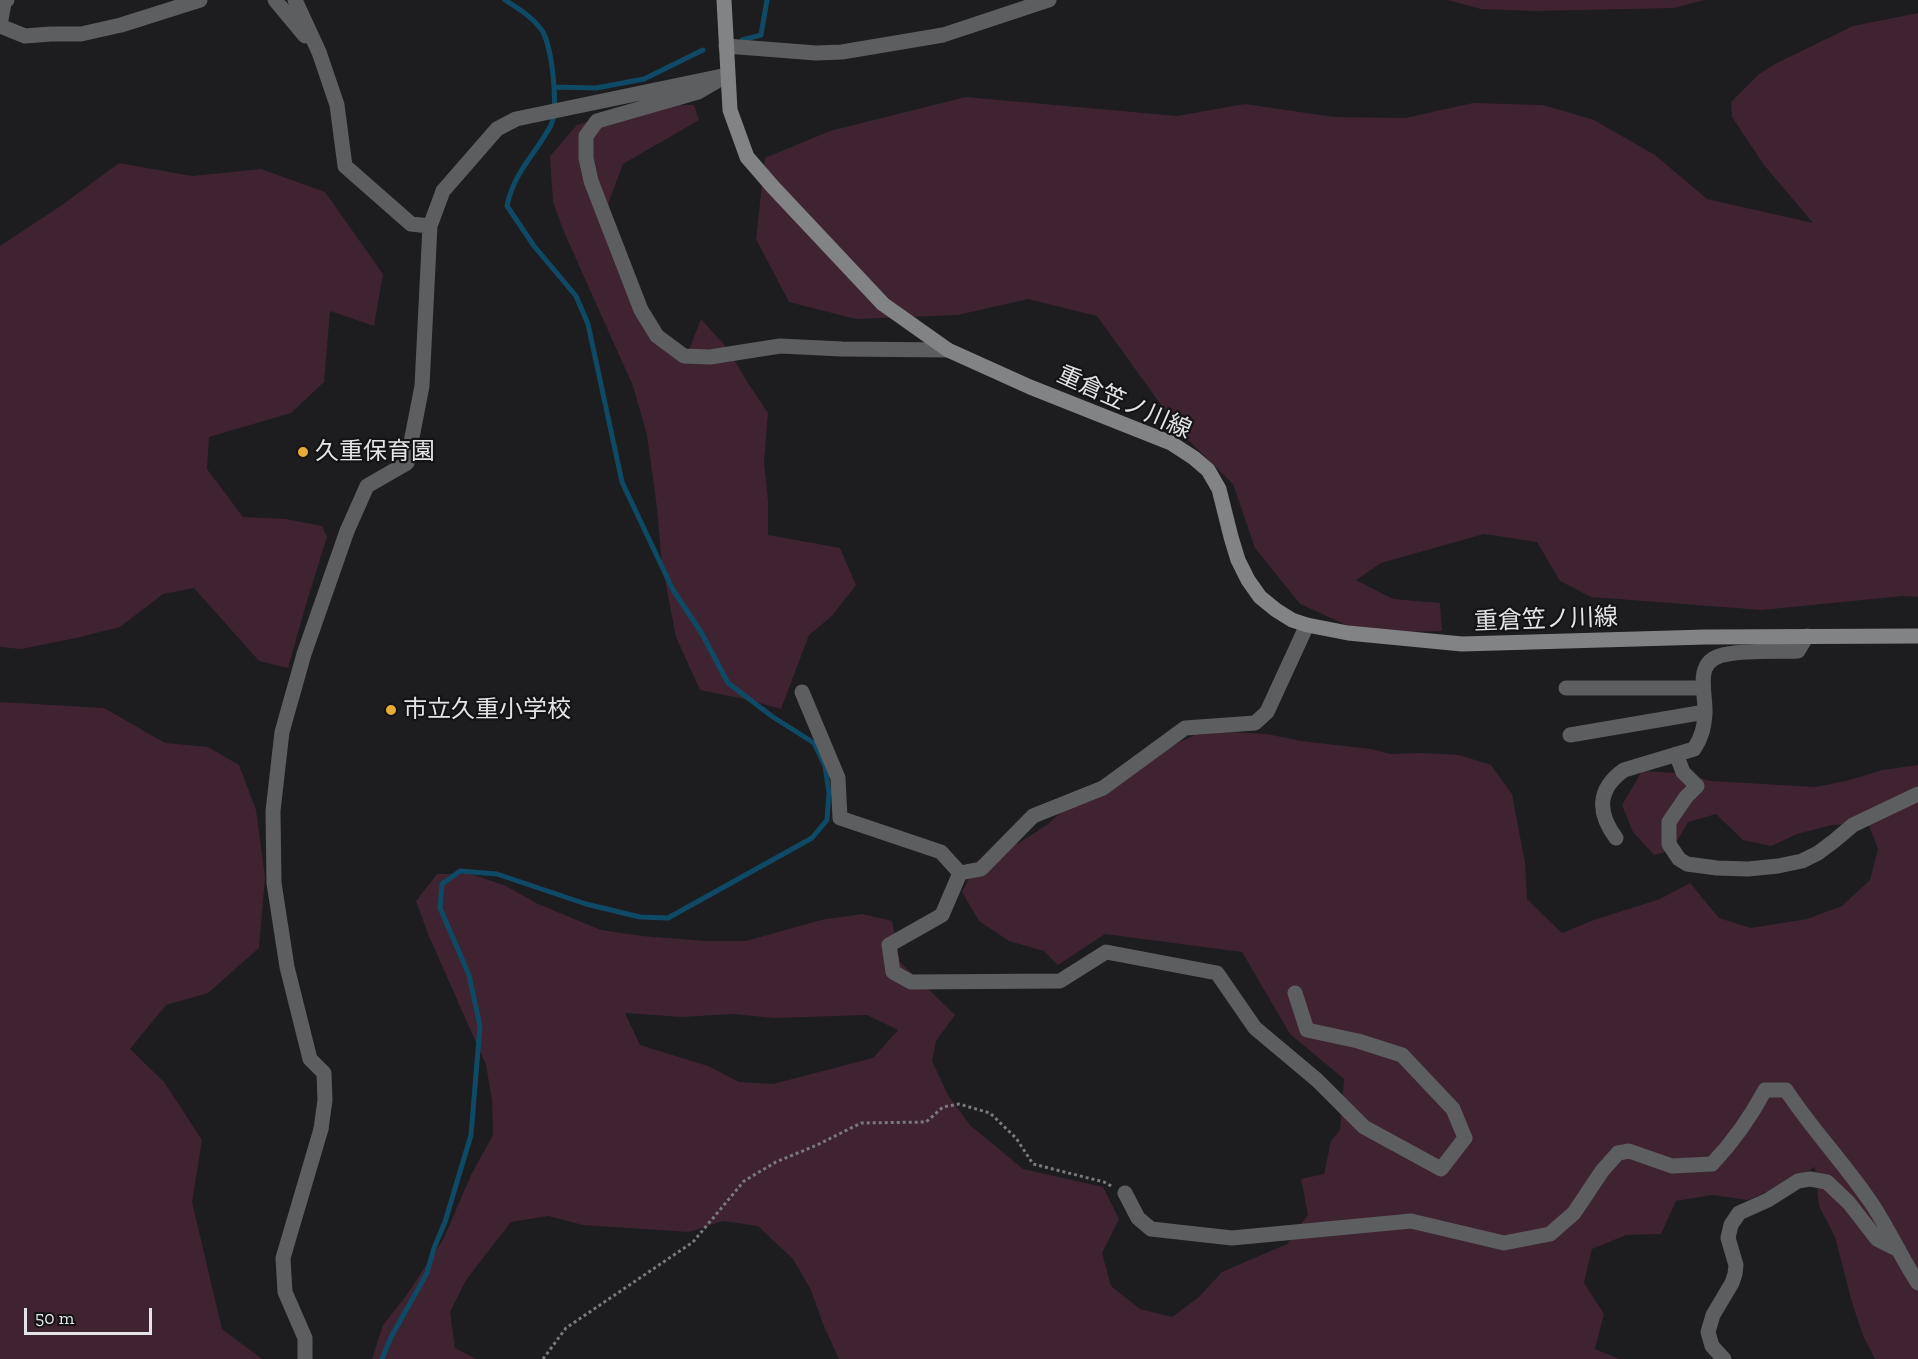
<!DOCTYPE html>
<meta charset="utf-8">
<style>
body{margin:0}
#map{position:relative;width:1918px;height:1359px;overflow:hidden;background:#1d1c1f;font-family:"Zilla Slab",serif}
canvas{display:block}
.scale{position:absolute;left:24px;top:1308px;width:128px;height:27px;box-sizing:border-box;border:3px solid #e4e4e6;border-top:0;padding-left:8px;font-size:18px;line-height:21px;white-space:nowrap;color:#e4e4e6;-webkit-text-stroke:4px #141316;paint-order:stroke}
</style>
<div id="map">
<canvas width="1918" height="1359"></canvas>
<div class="scale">50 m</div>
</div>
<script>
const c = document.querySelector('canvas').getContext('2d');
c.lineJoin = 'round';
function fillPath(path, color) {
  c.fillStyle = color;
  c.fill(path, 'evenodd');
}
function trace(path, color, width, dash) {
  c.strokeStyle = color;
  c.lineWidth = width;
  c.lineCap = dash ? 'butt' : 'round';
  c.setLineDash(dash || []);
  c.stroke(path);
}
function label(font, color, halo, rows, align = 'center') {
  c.font = font + ' "Zilla Slab","Noto Sans JP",serif';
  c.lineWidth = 4.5;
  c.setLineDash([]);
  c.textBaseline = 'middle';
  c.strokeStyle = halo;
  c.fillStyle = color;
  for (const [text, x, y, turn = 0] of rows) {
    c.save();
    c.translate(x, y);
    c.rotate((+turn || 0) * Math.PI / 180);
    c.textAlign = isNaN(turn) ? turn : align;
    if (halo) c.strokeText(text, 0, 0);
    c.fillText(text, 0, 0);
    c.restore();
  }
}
fillPath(new Path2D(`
 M1447,0H1704L1674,8L1534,11L1481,9Z
 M1918,13V597L1903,596L1762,610L1591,597L1560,581L1537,542L1484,534L1381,563L1356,580L1393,599L1440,603L1442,631L1364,633L1300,604L1255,548L1233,484L1182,434L1097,316L1028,299L958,315L856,319L789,302L756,239L765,158L830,131L966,97L1177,116L1245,104L1334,117L1405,118L1473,103L1543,105L1594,120L1655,155L1707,199L1813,223L1764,165L1732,117L1731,102L1759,74L1777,63L1853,26Z
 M663,105H694L699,120L623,164L608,204L636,307L649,337L685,360L701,319L728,349L746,380L768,413L764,462L768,501V535L840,548L856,585L832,616L809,635L781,709L749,700L700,690L676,637L662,565L657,508L647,435L633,386L564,232L553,202L550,156L577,125L620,112Z
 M119,163L192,176L261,169L325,192L383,274L374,326L330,311L324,382L291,413L209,437L207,469L243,517L286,519L322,526L327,537L307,601L288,668L259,661L194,588L163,594L120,627L76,638L21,649L0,647V246L62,205Z
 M0,702L104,708L165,743L208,747L239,765L256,810L265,877L259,948L208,993L166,1005L130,1049L164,1082L202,1140L192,1202L222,1329L262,1359H0Z
 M1231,732L1267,734L1301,741L1371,749L1390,754L1423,753L1459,755L1491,765L1512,794L1525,863L1527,899L1562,933L1594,920L1660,899L1690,883L1719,918L1751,928L1807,919L1842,906L1870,880L1878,849L1868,823L1832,825L1797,834L1771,846L1743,840L1716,814L1688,822L1672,850L1654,855L1633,832L1622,805L1642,771L1677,773L1711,781L1816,787L1850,780L1882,770L1918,765V1359H1875L1864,1338L1853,1306L1835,1237L1819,1206L1815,1167L1781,1186L1748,1200L1712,1195L1676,1201L1661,1234L1626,1235L1592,1249L1584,1283L1604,1314L1595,1349L1619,1359H839L823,1324L811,1290L793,1259L758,1226L723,1221L689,1232L583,1225L548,1216L511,1222L466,1280L450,1312L455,1348L476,1359H372L383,1325L406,1296L444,1238L471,1175L493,1135L492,1100L486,1065L428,934L416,901L437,874H471L506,886L538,904L601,930L642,936L705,941H746L821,920L862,914L892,921L900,962L955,1015L936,1041L932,1061L948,1095L970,1125L1023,1169L1103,1187L1119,1219L1102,1253L1111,1286L1140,1309L1172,1317L1199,1297L1222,1272L1287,1244L1308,1215L1301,1179L1324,1174L1331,1141L1340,1130L1344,1079L1290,1034L1242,952L1105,934L1058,965L1044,951L1009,941L979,921L962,892L978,860L1019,843L1048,824L1073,802L1164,749L1195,735ZM625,1013L682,1017L732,1014L774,1018L867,1015L898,1030L873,1058L773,1084L739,1082L708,1066L640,1045Z`), '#3f2331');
trace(new Path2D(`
 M742,40L761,35L767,0
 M554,87L596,88L644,79L703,50
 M382,1359L391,1337L427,1273L434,1248L445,1222L471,1135L480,1026L469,975L440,908L442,884L460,871L497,874L586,904L640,917L668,918L812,838L827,820L829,793L825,766L814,743L773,717L728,683L701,632L673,590L622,482L588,324L576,296L534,246L507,206C514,171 536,154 551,125C559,109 552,43 541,29C531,16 519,9 505,0`), '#0e4a65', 5);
trace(new Path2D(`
 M543,1359L566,1328L693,1242L744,1181L776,1162L817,1145L861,1123L926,1122L943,1107L959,1104L990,1113L1016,1138L1033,1164L1104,1182L1113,1187`), '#7a7a7c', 3, [3, 3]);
trace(new Path2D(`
 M275,0L305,36
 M295,0L319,52L337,105L345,166L411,224L430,226
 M0,25L4,3L7,0
 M0,26L25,36L51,34H81L121,25L200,0
 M726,46L816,53L842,52L943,35L1049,0
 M717,81L698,92L597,121L586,136V158L591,181L641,310L657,336L684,356L710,357L780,346L842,349L948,350
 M347,531L367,486L407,463L422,386L430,226L443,191L497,129L516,119L727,75
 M1566,688H1703
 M802,692L838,778L840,818L941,852L960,873L981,869L1033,816L1103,788L1185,728L1255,723L1267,712L1307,625
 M1570,735L1705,712
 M1676,754L1683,772L1697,786L1686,797L1669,822V844L1679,859L1687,864L1717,868L1748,869L1778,866L1802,861L1818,853L1834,841L1853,825L1918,794
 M1616,838C1597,813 1597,789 1624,770L1694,749C1702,737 1704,727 1705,714C1706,689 1692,659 1728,654C1750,650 1775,652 1798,651L1807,636
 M960,873L942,915L889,945L893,972L911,982L1060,981L1106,952L1217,973L1255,1028L1317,1080L1364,1127L1441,1169L1465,1138L1453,1109L1402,1055L1358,1041L1307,1030L1295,993
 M1125,1193L1138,1218L1151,1229L1232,1238L1411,1221L1504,1243L1550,1234L1574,1213L1602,1171L1618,1153L1629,1151L1672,1166L1712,1164C1734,1141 1750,1118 1765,1090H1786C1813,1131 1847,1166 1874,1207C1890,1232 1902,1259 1918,1283
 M305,1359V1338L285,1292L283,1258L321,1129
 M1724,1359L1712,1346L1708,1332L1713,1315L1732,1283L1735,1274L1736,1265L1728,1238L1731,1225L1739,1213L1768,1200L1798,1181L1810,1179L1827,1182L1849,1203L1877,1239L1899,1250`), '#5d5e5f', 15);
trace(new Path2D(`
 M321,1129L325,1100L324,1073L310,1059L287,967L274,883L273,811L282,732L304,654L347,531`), '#5d5e5f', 15);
trace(new Path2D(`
 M724,0L730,110L747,157L773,187L883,304L948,350L1030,387L1171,443L1194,458L1208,470L1219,489L1231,537L1238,560L1248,580L1260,597L1276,610L1292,620L1307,625L1348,633L1462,644L1706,637L1918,636`), '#828385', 15);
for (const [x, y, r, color] of [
 [303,452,6,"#e9ab38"],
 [391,710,6,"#e9ab38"]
]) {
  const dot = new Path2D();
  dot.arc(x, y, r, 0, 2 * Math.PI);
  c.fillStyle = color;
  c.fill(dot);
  trace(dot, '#141316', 2);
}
label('24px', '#e4e4e6', '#141316', [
 ["重倉笠ノ川線",1124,403,24],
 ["重倉笠ノ川線",1546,620,-2]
]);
label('24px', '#e4e4e6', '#141316', [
 ["久重保育園",315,452],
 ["市立久重小学校",403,710]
], 'left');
</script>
